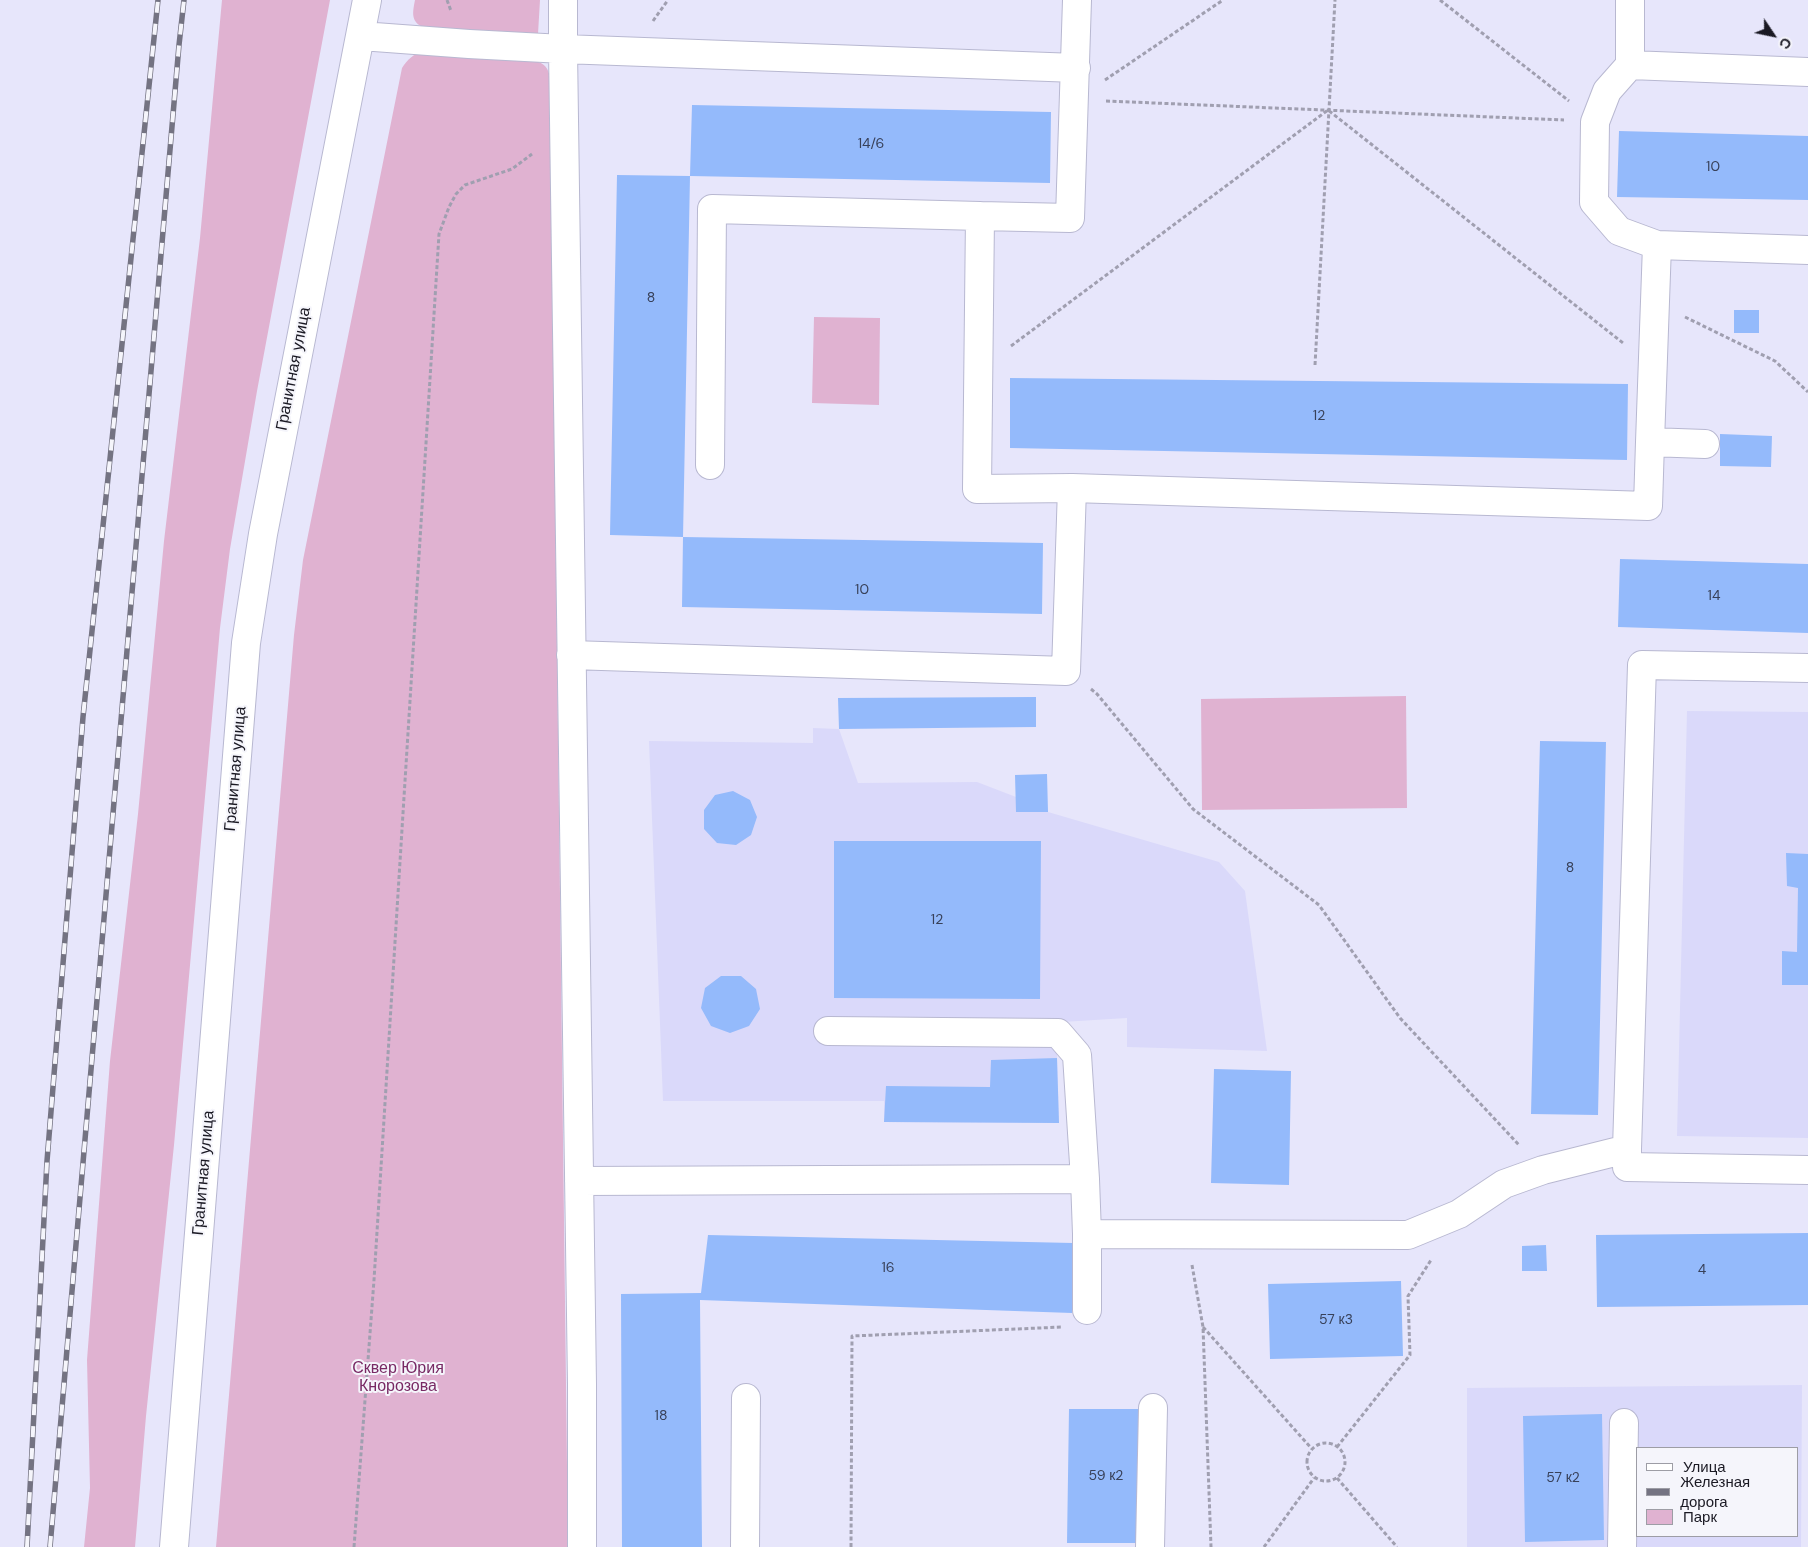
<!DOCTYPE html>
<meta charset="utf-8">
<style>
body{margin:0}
#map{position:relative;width:1808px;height:1547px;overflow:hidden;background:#e7e6fb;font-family:"DM Sans",sans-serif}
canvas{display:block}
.legend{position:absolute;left:1636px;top:1447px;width:162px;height:90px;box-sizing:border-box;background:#f5f5fb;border:1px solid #9d9da5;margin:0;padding:6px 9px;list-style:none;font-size:15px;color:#1a1923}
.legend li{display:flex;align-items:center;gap:10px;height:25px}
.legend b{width:25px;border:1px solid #9d9da5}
.north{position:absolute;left:1748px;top:10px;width:50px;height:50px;-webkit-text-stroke:4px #f5f5fb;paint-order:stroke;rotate:124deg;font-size:14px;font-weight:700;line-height:20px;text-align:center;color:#1a1923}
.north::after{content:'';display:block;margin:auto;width:18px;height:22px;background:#1a1923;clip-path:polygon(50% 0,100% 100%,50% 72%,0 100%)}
</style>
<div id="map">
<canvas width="1808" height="1547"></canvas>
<ul class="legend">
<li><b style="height:6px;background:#fff"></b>Улица</li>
<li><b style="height:6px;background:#747382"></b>Железная дорога</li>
<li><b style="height:14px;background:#e0b2d1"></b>Парк</li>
</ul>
<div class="north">С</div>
</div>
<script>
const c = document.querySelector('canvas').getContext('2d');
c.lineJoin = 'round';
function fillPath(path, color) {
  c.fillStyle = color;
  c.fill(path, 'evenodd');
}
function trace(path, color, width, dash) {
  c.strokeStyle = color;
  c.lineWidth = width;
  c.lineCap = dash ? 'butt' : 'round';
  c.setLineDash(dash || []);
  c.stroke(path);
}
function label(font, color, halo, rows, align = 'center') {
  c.font = font + ' "DM Sans",sans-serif';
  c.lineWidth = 4;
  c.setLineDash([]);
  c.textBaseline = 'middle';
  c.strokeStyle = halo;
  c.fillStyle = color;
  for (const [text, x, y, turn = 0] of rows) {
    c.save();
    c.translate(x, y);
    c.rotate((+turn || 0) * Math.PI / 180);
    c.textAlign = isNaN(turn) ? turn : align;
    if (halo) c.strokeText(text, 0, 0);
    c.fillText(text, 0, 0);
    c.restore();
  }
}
fillPath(new Path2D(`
 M1687,711L1808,712V1138L1677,1136Z
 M813,728L839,729L858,783L977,782L1016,797V812H1048L1219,862L1245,891L1267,1051L1127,1047V1018L1062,1022L1058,1033L1057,1058L1059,1123L884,1122V1101H663L649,741L813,743Z
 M1802,1385L1801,1547H1467V1388ZM1637,1448H1797V1536H1637Z`), '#dad9fa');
fillPath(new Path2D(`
 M222,0H330L257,391L230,549L220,628L174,1145L146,1416L135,1547H84L90,1488L87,1360L110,1061L138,814L164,541L200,238Z
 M415,0H540L538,34L426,29C411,22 412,15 415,0Z
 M423,52L536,61C545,64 548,68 550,77L568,1547H216L294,635L303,560L402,68C408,59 413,54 423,52Z
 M814,317L880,318L879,405L812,403Z
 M1406,696L1407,808L1202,810L1201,699Z`), '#e0b2d1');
fillPath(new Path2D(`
 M692,105L1051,112L1050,183L690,176Z
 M1619,131L1808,136V200L1617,197Z
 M617,175L690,176L683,537L1043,543L1042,614L682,607L683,537L610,535Z
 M1734,310H1759V333H1734Z
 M1010,378L1628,384L1627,460L1010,448Z
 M1720,434L1772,436L1771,467L1720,466Z
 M1620,559L1808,564V633L1618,627Z
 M1036,697V727L839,729L838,698Z
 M1540,741L1606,742L1598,1115L1531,1114Z
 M1047,774L1048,812H1016L1015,775Z
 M733,791L750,800L757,817L751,835L736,845L717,843L704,829V810L715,795Z
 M834,841H1041L1040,999L834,998Z
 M1786,853L1808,854V985H1782V951L1797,952L1798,888L1787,886Z
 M721,976H741L756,989L760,1009L749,1026L730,1033L711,1026L701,1008L705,988Z
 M1057,1058L1059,1123L884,1122L886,1086L990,1087L991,1060Z
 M1214,1069L1291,1071L1289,1185L1211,1183Z
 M1808,1233V1305L1597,1307L1596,1235Z
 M708,1235L1073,1243L1072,1313L700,1300L702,1547H622L621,1294L701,1293Z
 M1546,1245L1547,1271H1522V1246Z
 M1401,1281L1403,1356L1270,1359L1268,1284Z
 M1069,1409H1144L1142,1543H1067Z
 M1602,1414L1604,1540L1525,1542L1523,1416Z`), '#94bafb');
const minor = new Path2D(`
 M563,0V49L1076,68
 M1630,0V65L1607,91L1595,122L1594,202L1619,231L1657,245L1650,442L1705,444
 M361,36L469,44L563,49L582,1384V1547
 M1630,65L1808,72
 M1657,245L1808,250
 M710,465L712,209L980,216
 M1072,488L977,489L980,216L1070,218L1077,0
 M571,655L1066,671L1072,488L1648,506L1650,442
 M1808,668L1642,665L1627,1149V1167L1808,1170
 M828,1031L1058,1033L1077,1055L1085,1179L1087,1234
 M579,1181L1085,1179
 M1087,1310V1234L1408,1235L1459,1214L1504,1184L1543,1170L1627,1149
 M174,1547L246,643L263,534L367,0
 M745,1547L746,1398
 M1150,1547L1153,1408
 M1622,1547L1624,1423`);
trace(minor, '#b8b8d1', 30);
trace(new Path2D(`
 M447,0L451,11
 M1440,0L1569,101
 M653,21L668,0
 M1105,80L1223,0
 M1106,101L1564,120
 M1685,317L1775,361L1808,392
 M1011,346L1328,110L1623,343
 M1315,365L1335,0
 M1091,689L1097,694L1193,809L1319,905L1400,1018L1519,1145
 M1192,1265L1203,1327L1211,1547
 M1203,1327L1312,1449
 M1307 1462a19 19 0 1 1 38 0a19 19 0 1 1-38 0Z
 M1337,1447L1410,1355L1408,1296L1431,1260
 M1337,1478L1397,1547
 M354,1547L374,1280L439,234L449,207L456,194L465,185L512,169L532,154
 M851,1547L852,1336L1063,1327
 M1264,1547L1314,1478`), '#a09fb0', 3, [4, 2.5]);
trace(minor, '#fff', 28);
const rail = new Path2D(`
 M27,1547L47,1161L83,717L158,0
 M50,1547L179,45L184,0`);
trace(rail, '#747382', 5.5);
trace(rail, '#f5f5fb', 4, [11]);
label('14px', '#384159', null, [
 ["14/6",871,144],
 ["10",1713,167],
 ["8",651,298],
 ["12",1319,416],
 ["10",862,590],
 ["14",1714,596],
 ["8",1570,868],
 ["12",937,920],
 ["16",888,1268],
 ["4",1702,1270],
 ["57 к3",1336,1320],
 ["18",661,1416],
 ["59 к2",1106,1476],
 ["57 к2",1563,1478]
]);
label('16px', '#1a1923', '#f5f5fb', [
 ["Гранитная улица",294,369,-79],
 ["Гранитная улица",236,769,-85],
 ["Гранитная улица",204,1173,-85]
]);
label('16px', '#782964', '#f5f5fb', [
 ["Сквер Юрия",398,1369],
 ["Кнорозова",398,1387]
]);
</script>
